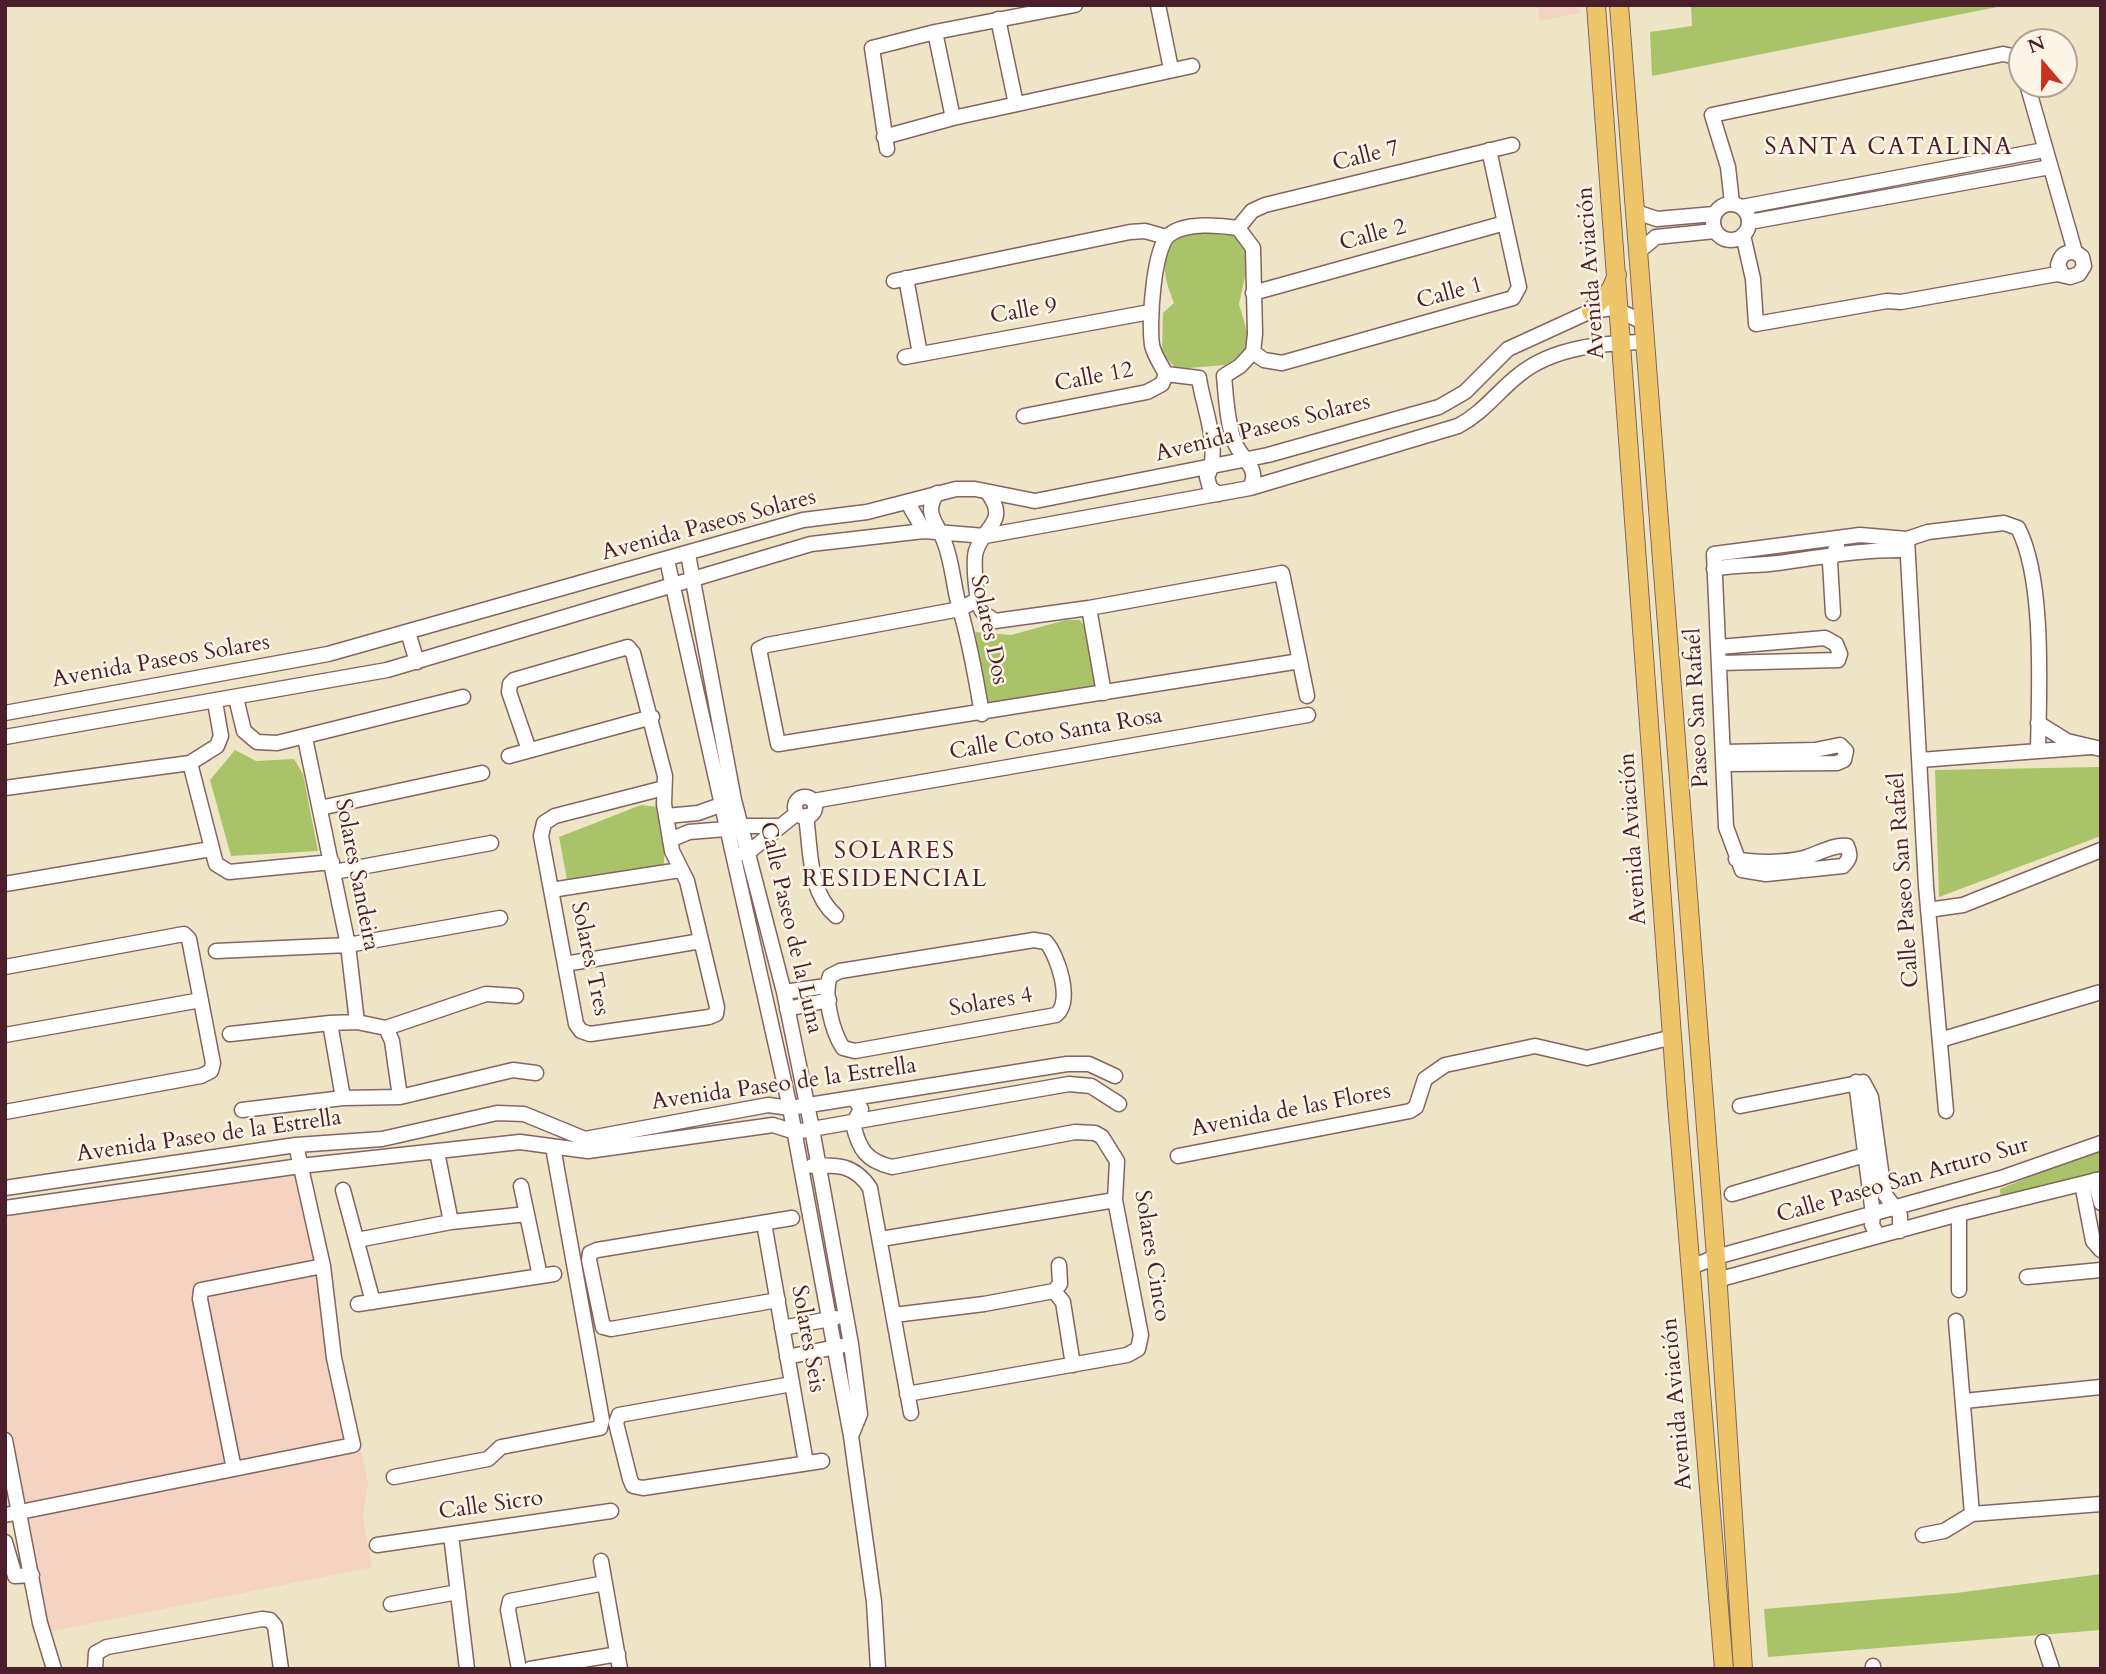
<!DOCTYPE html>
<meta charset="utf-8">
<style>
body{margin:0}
#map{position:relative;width:2106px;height:1674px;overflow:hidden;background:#eee5c6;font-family:Cardo,serif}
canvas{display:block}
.frame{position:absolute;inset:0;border:7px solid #4a1f2b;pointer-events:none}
.north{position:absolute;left:2008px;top:28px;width:70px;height:70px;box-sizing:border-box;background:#fcf5e5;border:2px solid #b59f9b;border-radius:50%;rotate:340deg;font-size:19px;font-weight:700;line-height:28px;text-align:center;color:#4a1f2b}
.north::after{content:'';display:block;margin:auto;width:24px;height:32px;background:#c8321e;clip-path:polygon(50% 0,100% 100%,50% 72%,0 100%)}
</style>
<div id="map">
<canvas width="2106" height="1674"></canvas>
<div class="frame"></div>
<div class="north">N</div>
</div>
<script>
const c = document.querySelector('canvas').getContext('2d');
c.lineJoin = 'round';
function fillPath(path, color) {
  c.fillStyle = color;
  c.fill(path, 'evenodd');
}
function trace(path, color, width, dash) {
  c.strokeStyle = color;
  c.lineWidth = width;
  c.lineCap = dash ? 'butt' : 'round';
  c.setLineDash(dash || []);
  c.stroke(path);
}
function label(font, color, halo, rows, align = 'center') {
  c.font = font + ' Cardo,serif';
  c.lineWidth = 5;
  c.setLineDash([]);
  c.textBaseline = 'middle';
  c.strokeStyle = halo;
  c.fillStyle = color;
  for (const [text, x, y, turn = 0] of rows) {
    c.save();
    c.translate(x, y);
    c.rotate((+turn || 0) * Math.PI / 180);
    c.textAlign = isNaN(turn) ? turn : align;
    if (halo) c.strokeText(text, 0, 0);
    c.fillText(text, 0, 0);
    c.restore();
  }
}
fillPath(new Path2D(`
 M1537,5H1579L1580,13L1540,21Z
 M300,1168L368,1483L363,1517L372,1567L48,1632L5,1433V1214Z`), '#f4d3c1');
fillPath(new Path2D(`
 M1691,5H2007L1652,76L1650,32L1692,26Z
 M1178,232H1237L1249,258L1239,304L1252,349L1225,365L1177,369L1162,354L1163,313L1174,303C1162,272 1161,262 1178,232Z
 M1066,620H1080L1092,637L1097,685L989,704L975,632L1011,635Z
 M235,750L256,761L294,759L303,774L318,851L231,856L210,780Z
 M2101,767V836L1939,897L1935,770Z
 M641,805L658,807L665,829L664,866L568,885L559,837Z
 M2101,1147V1177L2001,1201L2000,1189Z
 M2101,1574V1630L1768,1657L1764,1609L1956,1593Z`), '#abc368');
const minor = new Path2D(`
 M1158,5L1171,69
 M998,19L1016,104
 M935,32L953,118
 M2027,84L2075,252
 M884,137L953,118L1192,66
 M887,149L872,48L935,32L1075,5
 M1732,203L1728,167L1712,115L2003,54L2017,57L2022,67
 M1713 222a18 18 0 1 1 36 0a18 18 0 1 1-36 0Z
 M1742,207L2044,150
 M1636,212L1657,219L1714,214
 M1750,222L2050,167
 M1238,228L1252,211L1265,205L1512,145
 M1743,235L1753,279L1756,324L1887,301L1901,302L2057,274L2070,277L2079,274L2084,266L2082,257L2075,252
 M1639,251L1656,237L1715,231
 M2062,274L2058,265C2061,255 2064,252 2075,252
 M906,278L920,354
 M894,281L1130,232L1145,231L1166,237
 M1253,293L1505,223
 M1253,352L1264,360L1282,363L1513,298L1519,287L1489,150
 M905,357L1150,312
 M1166,374C1161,365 1154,355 1152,345C1149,324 1153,248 1169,235C1185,222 1220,225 1238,228L1253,248L1255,334L1253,352L1240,366L1224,376C1226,397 1227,421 1234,441C1241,460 1261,467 1250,488
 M1166,374L1199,378C1203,408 1222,449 1207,477L1210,488L1219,494
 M1024,416L1147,392L1162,384L1166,374
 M937,493C923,514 937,522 944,541C953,563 953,587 960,609C970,643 976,678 982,714
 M988,493C1009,522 984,526 976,551C973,561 976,603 982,611C985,615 991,618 995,621L1089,608L1282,573L1307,696
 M908,503L924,531
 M1907,539L1926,886L1946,1111
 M688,554L734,800L784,992L812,1129L851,1344L860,1414L851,1436
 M667,560L790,1108L851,1436L874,1602L878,1669
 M1714,569C1736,564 1757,566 1778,563C1822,557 1863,549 1907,550
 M977,600L960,609L767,645L759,649L778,744L1300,661
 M1089,608L1104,693
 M1833,613L1830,562L1837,546
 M408,632L417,662
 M1719,647L1825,638L1836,644L1840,654L1838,660L1720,663
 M236,698L244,731L257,742L277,743L463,697
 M5,713L328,654L803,520L867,512L956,489H975L1035,501L1268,455L1439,407L1465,392L1508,349L1591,311L1613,308L1643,322
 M2038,723L2067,741L2101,749
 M5,737L387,670L811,544L924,531L985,536L1250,488L1458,426C1483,413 1498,391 1520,374C1554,347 1603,343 1645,342
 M305,738L348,945L357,1022
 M529,750L509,692L510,684L514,680L628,647L633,653L665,776L664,804L672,851L687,881L717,1007L716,1014L709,1017L590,1034L581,1031L576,1024L541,836L544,823L555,816L664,788
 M1725,752L1815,750L1840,745L1846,751L1844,760L1837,763L1725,764
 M509,756L652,717
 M1920,760L2091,747
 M190,763L216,864L229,872L332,862
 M5,788L190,763L217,746L221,736L215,702
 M795 807a10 10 0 1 1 20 0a10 10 0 1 1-20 0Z
 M813,801L1308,715
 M320,808L482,773
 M666,816L698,813L729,802
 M806,816C811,851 808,892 836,916
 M743,826H780
 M670,840L689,832L726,829
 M743,853L750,851L797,813
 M1736,859C1756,863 1784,863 1804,858C1818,854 1833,844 1847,846C1851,855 1850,859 1843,866L1766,874L1742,870L1726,827L1714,554L1860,535L1907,539L1928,532L2004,523L2018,528C2045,580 2039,691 2038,751
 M334,872L491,843
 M5,884L211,849
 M551,890L680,870
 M1928,910L1963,905L2101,850
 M1034,940L1046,942C1058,956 1073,1001 1056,1015L855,1051L843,1048C832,1031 823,995 830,976L840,971Z
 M216,951L348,945L500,918
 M565,964L701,941
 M5,967L184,934L189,939L213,1063L211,1071L201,1076L5,1112
 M784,992L826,986
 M787,1009L829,1000
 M386,1028L486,994L516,996
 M230,1034L330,1023
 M5,1035L201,1000
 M1940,1040L2101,992
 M1856,1082L1873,1214L1872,1225L1878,1236
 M343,1098L330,1023L357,1022L386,1028L392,1041L400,1097
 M854,1098L861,1109L853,1124C859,1149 866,1161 892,1167L1075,1132L1095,1133L1102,1137L1117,1161L1115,1200L1141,1335L1138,1349L1127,1355L907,1394
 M1740,1106L1863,1082L1871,1097L1884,1193L1900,1215V1231
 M242,1110L343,1098L400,1097L513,1070L536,1073
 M437,1152L451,1222
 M1178,1156L1410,1111L1416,1107L1425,1079L1445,1065L1535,1046L1587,1058L1673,1037
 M812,1166C837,1164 855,1165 870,1188L911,1413
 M2095,1180L2101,1203
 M2082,1184L2093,1241L2101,1250
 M521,1186L540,1276
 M5,1188L296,1145L382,1139L497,1113L524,1114L585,1139L768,1105L790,1108L1067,1064H1089L1115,1076
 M343,1190L373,1302
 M1732,1194L1875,1152
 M5,1208L300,1166L520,1142L588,1151L773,1125L795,1132L1069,1084L1091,1086L1119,1104
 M764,1223L806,1463
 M881,1239L1115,1200
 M357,1240L451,1222L527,1214
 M1691,1267L1716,1257L2001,1178L2101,1143
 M2027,1277L2101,1270
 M1717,1280L1959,1214L2101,1179
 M1959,1290V1214
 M1054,1291L1060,1284L1059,1265
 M778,1300L611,1329L603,1327L589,1260L590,1253L597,1250L792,1218
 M358,1304L554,1274
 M894,1315L984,1304L1054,1291L1063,1302L1073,1365
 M1956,1321L1972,1514
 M782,1328L835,1318
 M787,1357L841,1346
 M792,1384L619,1415L616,1423L630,1479L633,1486L643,1488L822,1461
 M1964,1401L2101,1387
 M5,1440L40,1623L54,1669
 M234,1469L200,1299L201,1290L323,1266
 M394,1477L488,1459L501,1447L600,1428L602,1420L553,1147
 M5,1515L353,1445L334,1358L323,1266L296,1145
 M451,1535L467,1669
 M1923,1535L1944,1531L1972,1514L2101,1504
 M5,1542L15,1576L32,1575
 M377,1545L611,1511
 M601,1561L620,1669
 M391,1604L458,1592
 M2043,1642L2052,1669
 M1873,1666V1669
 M95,1669L96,1653L107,1647L262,1619L270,1620L275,1626L281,1669
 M519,1669L508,1610L510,1601L605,1583
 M530,1669L618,1654`);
const major = new Path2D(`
 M1596,5L1677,1104L1724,1669
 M1619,5L1716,1257L1743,1669
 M1591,311L1611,289L1617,275`);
trace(minor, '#836461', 17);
trace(major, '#836461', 20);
trace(minor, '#fff', 14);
trace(major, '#eec469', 18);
label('23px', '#4a1f2b', '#fcf5e5', [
 ["Calle 7",1366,157,-14],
 ["Calle 2",1373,236,-15],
 ["Avenida Aviación",1592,273,-94],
 ["Calle 1",1450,294,-15],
 ["Calle 9",1024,312,-10],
 ["Calle 12",1094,378,-11],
 ["Avenida Paseos Solares",1263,429,-14],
 ["Avenida Paseos Solares",709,526,-15],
 ["Solares Dos",988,630,78],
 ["Avenida Paseos Solares",161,662,-10],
 ["Paseo San Rafaél",1698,708,-93],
 ["Calle Coto Santa Rosa",1056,735,-10],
 ["Avenida Aviación",1634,839,-94],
 ["Solares Sandeira",356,875,79],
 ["Calle Paseo San Rafaél",1905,880,-94],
 ["Calle Paseo de la Luna",790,928,77],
 ["Solares Tres",589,959,78],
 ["Solares 4",991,1003,-10],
 ["Avenida Paseo de la Estrella",784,1085,-8],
 ["Avenida de las Flores",1291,1111,-11],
 ["Avenida Paseo de la Estrella",209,1137,-8],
 ["Calle Paseo San Arturo Sur",1903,1181,-16],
 ["Solares Cinco",1151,1256,81],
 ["Solares Seis",807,1339,80],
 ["Avenida Aviación",1678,1404,-95],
 ["Calle Sicro",491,1506,-8]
]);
c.letterSpacing = '2px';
label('24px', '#4a1f2b', '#fcf5e5', [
 ["SANTA CATALINA",1889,148],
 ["SOLARES",895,852],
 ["RESIDENCIAL",895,880]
]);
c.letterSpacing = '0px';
</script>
